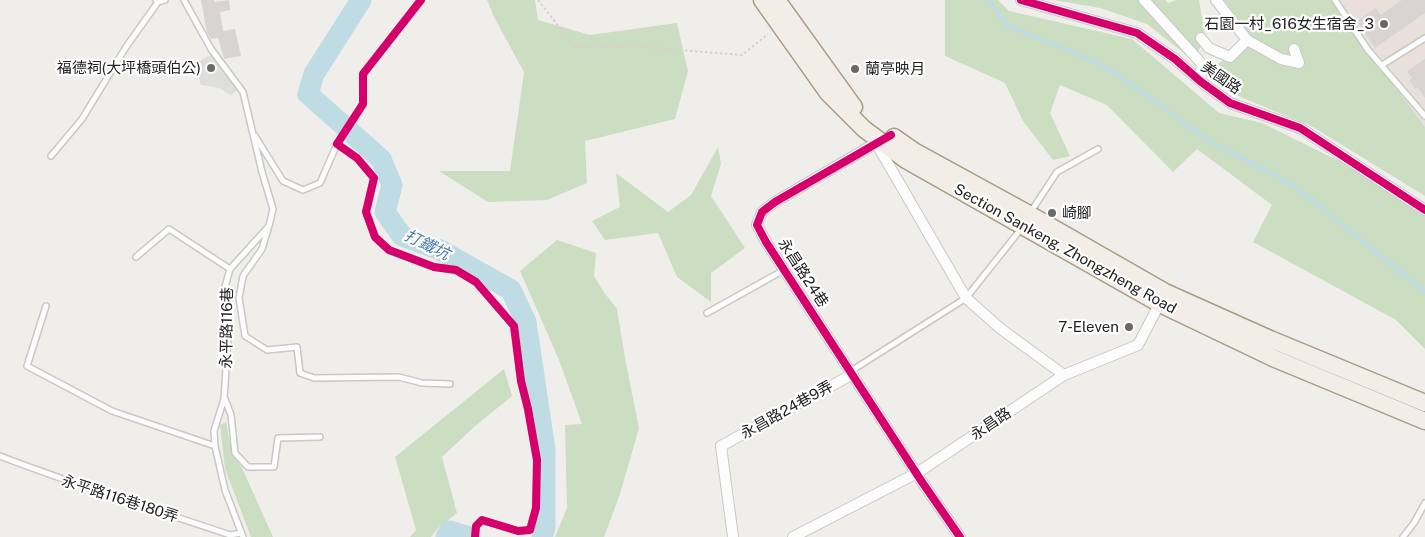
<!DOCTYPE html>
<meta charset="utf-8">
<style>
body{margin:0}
canvas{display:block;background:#f0eeeb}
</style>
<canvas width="1425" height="537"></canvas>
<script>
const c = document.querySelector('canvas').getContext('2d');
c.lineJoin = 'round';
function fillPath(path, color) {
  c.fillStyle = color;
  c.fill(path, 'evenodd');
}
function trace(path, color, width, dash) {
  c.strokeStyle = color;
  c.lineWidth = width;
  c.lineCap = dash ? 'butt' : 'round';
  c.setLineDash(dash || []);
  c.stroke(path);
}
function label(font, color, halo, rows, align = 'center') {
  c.font = font + ' "Public Sans","Noto Sans TC",sans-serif';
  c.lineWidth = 4.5;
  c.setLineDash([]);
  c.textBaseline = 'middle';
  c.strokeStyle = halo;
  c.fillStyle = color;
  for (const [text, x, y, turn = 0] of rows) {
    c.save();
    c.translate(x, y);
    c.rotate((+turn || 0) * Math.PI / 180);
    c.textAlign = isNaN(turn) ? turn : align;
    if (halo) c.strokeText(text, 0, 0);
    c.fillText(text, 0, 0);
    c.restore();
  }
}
fillPath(new Path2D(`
 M212,54L239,89L231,95L219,88L201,85L195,64Z`), '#dededc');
fillPath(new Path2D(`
 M1328,0H1425V141Z`), '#eae0db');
fillPath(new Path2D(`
 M487,0H535L538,20L590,35L677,23L688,71L675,119L585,141L587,183L547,200L488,202L439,171H510L524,72L495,19Z
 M945,0H998L1009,11L1132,39L1219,113L1262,123L1339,161L1425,213V349L1396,320L1253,242L1272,205L1197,149L1173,172L1107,105L1060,85L1050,113L1070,156L1053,160L1023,121L1005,83L945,56Z
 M1054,0H1165L1168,3L1176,0H1199L1205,36L1194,61L1147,24L1100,8Z
 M1220,0H1331L1425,127V196L1313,127L1236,95L1205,73L1244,45Z
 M718,147L721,164L711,196L745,248L711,273V302L677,277L658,233L605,240L592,221L620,207L616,173L668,212L691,195Z
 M557,240L596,253L594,276L603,291L617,309L625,358L639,428L620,494L604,537H555L567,508L565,425L582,424L559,360L520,271Z
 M504,369L512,396L474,427L442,457L457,513L437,529L431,537H410L416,530L395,457Z
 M226,422L232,454L242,468L252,490L273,537H251L225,469L220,425Z`), '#cbdec1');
trace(new Path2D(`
 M988,0L1008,26L1071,51L1114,72L1208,140L1293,185L1425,292`), '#bfdbe3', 4);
trace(new Path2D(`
 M361,0L314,74L308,94L381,159L392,185L385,212L402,236L440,250L511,290L526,322L545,450V528L542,537
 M446,537L450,531L470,537`), '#bfdbe3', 21);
fillPath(new Path2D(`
 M201,0H214L215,2L229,0L230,10L220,12L223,31L235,29L241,56L224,59L218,38L211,39L207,33Z
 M1402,0H1425V13L1375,48L1357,21L1376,8L1381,15Z
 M1425,59V98L1418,88L1415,89L1409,80L1412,78L1407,71Z`), '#d7d4d2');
const lane = new Path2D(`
 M156,0L158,2L165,0
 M184,0L211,49L243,92L262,172L273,209L269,226L230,269L225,287L229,323L224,399L214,431L215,446L225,490L243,537
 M1335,0L1368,50L1425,116
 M1382,65L1425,38
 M255,136L283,181L303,190L320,183L337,144L363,104V74L421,0
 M337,144L357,158L374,178L366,212L375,237L389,250L434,267L456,270L476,282L514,326L521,381L528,409L537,460L536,508L530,530L518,531L482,520L476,526L475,537
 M51,156L82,119L126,47L158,2
 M1030,213L1057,172L1098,149
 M268,229L262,249L243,276L239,298L245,336L267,350L297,347L300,373L314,378L399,377L422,383L450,384
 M136,257L169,229L230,269
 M46,306L27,366L112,411L215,446
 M707,313L784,270
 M851,371L966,298L1021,229
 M225,399L231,415L235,453L248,467H274L278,438L320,437
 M0,456C75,485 153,509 230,535L241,533
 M1403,537L1414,523L1425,503`);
const street = new Path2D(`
 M1021,0L1137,33L1175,59L1200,81L1230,103L1300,128L1425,210
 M1144,0L1202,64L1200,81
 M1201,38L1209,48L1230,57L1247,40L1216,0
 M1247,40L1281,59L1299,63L1294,49
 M883,139L775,202L762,212L757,225L766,242L922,482L960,537
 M876,143L966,298L1001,329L1064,375
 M733,537L721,446L853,374
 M793,537L917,473L1064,375L1138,345L1162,299`);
const primary = new Path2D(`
 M762,0L828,93L864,129L906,160L1160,304L1273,358L1425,421
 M777,0L854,107
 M894,137L914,151L1029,214L1165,292L1270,339L1425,403`);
trace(lane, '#c9c8c7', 8);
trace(street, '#c9c8c7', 12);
trace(primary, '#a79c86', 19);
trace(new Path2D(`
 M538,0L575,47L628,46L742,55L768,34`), '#dccecd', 2, [2.5, 2.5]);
trace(lane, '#fdfcfc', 5);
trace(street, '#fdfcfc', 10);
trace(primary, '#f3ede7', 16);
trace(new Path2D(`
 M421,0L363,74V104L337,144L357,158L374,178L366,212L375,237L389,250L434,267L456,270L476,282L514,326L521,381L528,409L537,460L536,508L530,530L518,531L482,520L476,526L475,537
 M1021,0L1137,33L1175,59L1200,81L1230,103L1300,128L1425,210
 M891,135L775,202L762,212L757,225L766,242L922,482L960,537`), '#d6006c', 8);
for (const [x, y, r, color] of [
 [1384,24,5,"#6a6968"],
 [211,68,5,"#6a6968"],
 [855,69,5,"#6a6968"],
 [1052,213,5,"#6a6968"],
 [1129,327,5,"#6a6968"]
]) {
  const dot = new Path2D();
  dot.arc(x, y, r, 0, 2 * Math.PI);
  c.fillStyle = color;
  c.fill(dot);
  trace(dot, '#fff', 2);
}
label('15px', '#222', '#fff', [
 ["石園一村_616女生宿舍_3",1374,24],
 ["福德祠(大坪橋頭伯公)",201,68],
 ["蘭亭映月",865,69,"left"],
 ["崎腳",1062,213,"left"],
 ["7-Eleven",1119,327]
], 'right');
label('15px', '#222', '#fff', [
 ["美國路",1221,78,35],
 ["Section Sankeng, Zhongzheng Road",1065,249,29],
 ["永昌路24巷",803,273,57],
 ["永平路116巷",227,328,-89],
 ["永昌路24巷9弄",787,410,-29],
 ["永昌路",991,424,-34],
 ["永平路116巷180弄",120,499,18]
]);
label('italic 16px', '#4a7aab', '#fff', [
 ["打鐵坑",427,245,26]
]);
</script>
